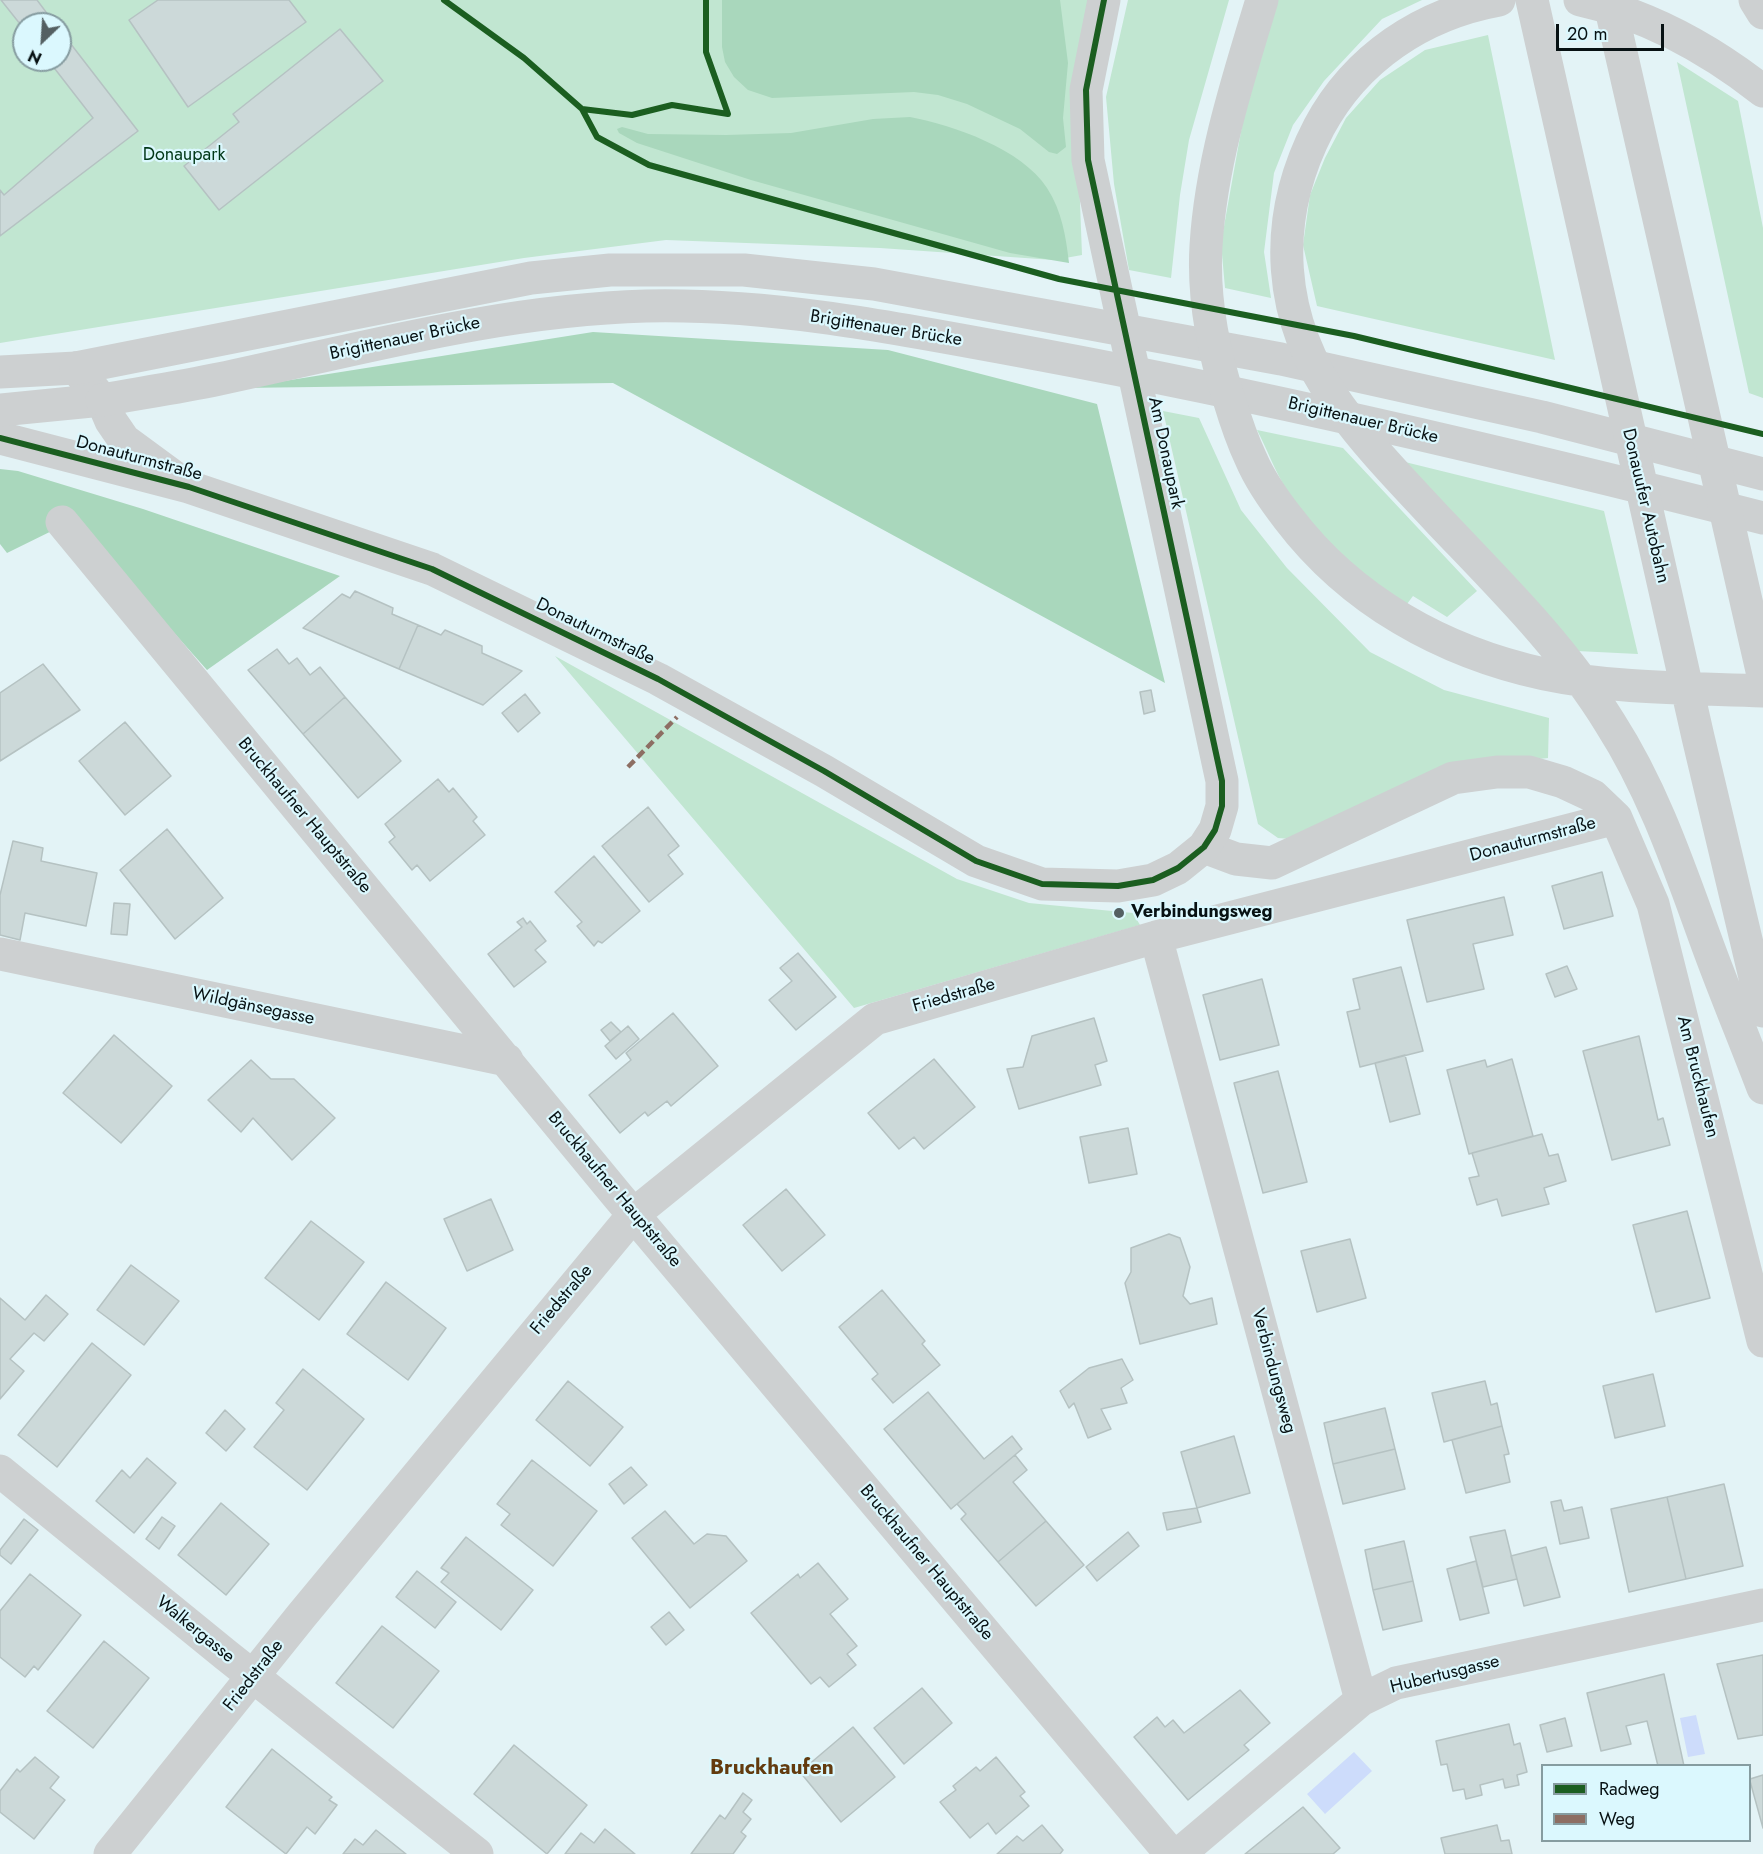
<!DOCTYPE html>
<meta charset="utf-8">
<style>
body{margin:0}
#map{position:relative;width:1763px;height:1854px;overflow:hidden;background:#e3f3f6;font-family:Jost,sans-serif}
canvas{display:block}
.legend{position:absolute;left:1541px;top:1764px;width:210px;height:78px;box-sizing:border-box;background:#dbf8fe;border:2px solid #869ca0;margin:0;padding:8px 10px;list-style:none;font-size:18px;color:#071113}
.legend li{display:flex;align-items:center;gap:12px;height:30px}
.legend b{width:30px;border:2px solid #869ca0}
.north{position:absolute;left:12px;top:12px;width:60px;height:60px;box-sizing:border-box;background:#dbf8fe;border:2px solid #869ca0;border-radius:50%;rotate:205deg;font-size:16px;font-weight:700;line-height:24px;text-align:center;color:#071113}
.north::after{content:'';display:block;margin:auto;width:21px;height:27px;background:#546062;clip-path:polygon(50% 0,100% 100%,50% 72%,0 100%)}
.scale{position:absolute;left:1556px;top:24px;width:108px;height:27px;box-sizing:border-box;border:3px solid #071113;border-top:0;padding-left:8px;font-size:18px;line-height:21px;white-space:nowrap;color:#071113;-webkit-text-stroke:4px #dbf8fe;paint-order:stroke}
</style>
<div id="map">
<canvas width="1763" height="1854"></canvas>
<ul class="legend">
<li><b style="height:8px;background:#1b5e20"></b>Radweg</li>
<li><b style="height:8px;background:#8d6e63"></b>Weg</li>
</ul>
<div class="north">N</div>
<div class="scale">20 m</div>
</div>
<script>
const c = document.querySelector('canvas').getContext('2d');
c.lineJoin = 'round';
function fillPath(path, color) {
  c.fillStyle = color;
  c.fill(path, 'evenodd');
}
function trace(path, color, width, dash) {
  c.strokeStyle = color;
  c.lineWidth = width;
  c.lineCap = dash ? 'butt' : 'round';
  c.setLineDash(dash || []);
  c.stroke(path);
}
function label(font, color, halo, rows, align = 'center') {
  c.font = font + ' Jost,sans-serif';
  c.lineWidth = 4.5;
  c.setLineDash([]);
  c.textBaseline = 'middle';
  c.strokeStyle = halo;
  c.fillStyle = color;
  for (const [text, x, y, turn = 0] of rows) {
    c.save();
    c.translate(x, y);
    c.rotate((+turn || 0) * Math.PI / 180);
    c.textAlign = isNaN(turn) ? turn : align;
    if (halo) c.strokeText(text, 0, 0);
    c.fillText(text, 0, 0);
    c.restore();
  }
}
fillPath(new Path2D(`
 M0,0H1088L1075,72L1082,255L1054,260L880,248L666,240L524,258L0,343ZM24,24H60V60H24Z
 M1128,0H1229L1189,140L1180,195L1171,278L1129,270L1114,184L1106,97Z
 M1278,0H1422L1382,19L1324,81L1293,125L1274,173L1264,252L1271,298L1225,288L1221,243L1245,109Z
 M1488,35L1555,360L1317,306L1303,245L1310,195L1325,158L1346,118L1380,80L1425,50Z
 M1677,62L1738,101L1763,228V398L1749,393Z
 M1163,411L1199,418L1241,510L1287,568L1370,652L1444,690L1549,718L1548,758L1446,769L1304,840L1278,838L1258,824Z
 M1257,430L1343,448L1477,591L1447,617L1413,596L1407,604C1360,578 1316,534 1286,489C1275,471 1267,449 1257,430Z
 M1405,462L1604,511L1638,654L1577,651Z
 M555,656L957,879L1029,903L1133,913L1140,925L854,1008Z`), '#c1e6d1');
fillPath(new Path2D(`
 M722,0H1060L1068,63L1063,118L1066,147L1057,154L1049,152L1020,129L967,104L938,95L914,92L772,98L748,90L734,77L725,62L722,47Z
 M910,117C953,125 1022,149 1047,188C1062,211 1066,237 1069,263L1010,253L751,180L637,143L619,133L617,129L622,127L648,134L726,135L791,133L873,119Z
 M593,332L888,350L1097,404L1165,683L613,383L240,388Z
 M0,469L18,471L143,509L340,576L207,670L74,520L7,553L0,544Z`), '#a9d7bc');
fillPath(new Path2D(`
 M1696,1715L1705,1754L1688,1757L1680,1718Z
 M1354,1752L1372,1771L1325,1814L1307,1794Z`), '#cddcfb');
const building = new Path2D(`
 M1,0H37L55,24H24V29Z
 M158,0H289L306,22L188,107L129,20Z
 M340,29L383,81L219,210L184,166L239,122L233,114Z
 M60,30L138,131L0,236V190L4,195L93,118L48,60H60Z
 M355,591L393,608L392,614L418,625L399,669L303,628L342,594L350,598Z
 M418,625L441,635L445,630L482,646V653L522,671L483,705L399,669Z
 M277,649L289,664L297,658L310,675L320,667L345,697L303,734L248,670Z
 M43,664L80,710L0,761V693Z
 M1151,690L1155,711L1144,714L1140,692Z
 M525,694L540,713L518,732L502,713Z
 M345,697L401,761L358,798L303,734Z
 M125,722L171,776L125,815L79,761Z
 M438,779L449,792L453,788L477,817L473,821L485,835L430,881L417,865L412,870L389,842L395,837L385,824Z
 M648,807L679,846L668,855L683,874L649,902L602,846Z
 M167,829L223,898L175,939L120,870Z
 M13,841L43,848L41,861L97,873L86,926L25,913L20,940L0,935V895Z
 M594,856L640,911L602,943L598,941L594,946L577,926L582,922L555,892Z
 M1602,872L1613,916L1564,929L1552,886Z
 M1504,897L1513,935L1473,944L1484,989L1427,1002L1407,920Z
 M114,903L130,904L127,935L111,934Z
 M523,918L527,924L530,921L546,941L535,950L546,962L514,987L488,954L522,927L517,922Z
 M798,953L836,997L796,1030L769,1000L792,981L780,968Z
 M1567,966L1577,989L1555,997L1546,974Z
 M1401,967L1423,1051L1360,1067L1347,1012L1360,1009L1353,979Z
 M1262,979L1279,1045L1220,1060L1203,995Z
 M673,1013L718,1066L671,1106L667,1101L648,1116L645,1112L620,1133L589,1095L631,1060L626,1053Z
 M1094,1018L1107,1061L1095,1065L1101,1085L1019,1109L1007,1069L1023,1067L1032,1036Z
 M611,1022L621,1032L610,1041L601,1030Z
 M628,1026L639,1039L616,1059L605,1046Z
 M114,1035L172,1086L121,1143L63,1093Z
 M1639,1036L1658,1120L1663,1118L1670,1145L1612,1160L1583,1051Z
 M1405,1055L1420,1114L1390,1122L1375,1063Z
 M934,1059L975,1107L924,1149L914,1137L899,1149L868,1113Z
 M1512,1059L1533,1136L1469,1154L1447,1070L1485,1060L1487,1067Z
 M251,1060L271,1079H294L335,1118L292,1160L253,1118L241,1132L208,1100Z
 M1278,1071L1307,1182L1263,1193L1234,1083Z
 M1128,1128L1137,1174L1089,1183L1080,1137Z
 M1542,1134L1549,1156L1558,1154L1566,1181L1544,1188L1549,1204L1502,1216L1497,1199L1477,1205L1469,1178L1479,1176L1472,1153Z
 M786,1189L825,1235L782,1271L743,1225Z
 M491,1199L513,1250L467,1271L444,1219Z
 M1687,1211L1710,1298L1656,1312L1633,1225Z
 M311,1221L364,1262L319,1320L265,1278Z
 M1169,1234L1180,1238L1190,1267L1183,1296L1190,1304L1212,1298L1217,1324L1140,1344L1125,1283L1131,1272V1248Z
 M1350,1239L1366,1298L1317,1312L1301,1251Z
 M131,1265L179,1301L144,1345L97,1310Z
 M386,1282L446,1328L408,1380L347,1334Z
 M882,1290L925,1341L922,1344L940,1365L893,1403L872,1379L878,1374L839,1327Z
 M46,1295L68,1314L44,1341L34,1333L10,1359L24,1371L0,1399V1298L25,1320Z
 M92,1343L131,1375L57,1467L18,1435Z
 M1122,1359L1133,1380L1121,1388L1127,1403L1101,1409L1111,1429L1088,1438L1074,1403L1069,1408L1060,1391L1089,1368Z
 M303,1369L364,1419L307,1490L254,1447L284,1410L276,1403Z
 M1653,1374L1665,1426L1615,1438L1603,1386Z
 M568,1381L623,1427L590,1466L536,1420Z
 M1485,1381L1491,1405L1497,1403L1502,1426L1444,1442L1432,1393Z
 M928,1392L984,1459L1012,1436L1022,1449L951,1509L884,1429Z
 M1385,1408L1395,1449L1333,1464L1324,1423Z
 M225,1410L245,1429L226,1451L206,1433Z
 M1502,1426L1509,1454L1504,1455L1510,1482L1466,1493L1452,1440Z
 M1234,1436L1250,1493L1197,1508L1181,1452Z
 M1395,1449L1405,1489L1343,1504L1333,1464Z
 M1015,1455L1027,1470L1013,1482L1046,1521L998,1562L961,1519L966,1514L957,1504Z
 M147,1458L176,1483L134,1533L96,1501L122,1470L130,1478Z
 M532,1460L597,1511L553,1566L501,1525L510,1514L497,1504Z
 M631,1467L647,1485L624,1504L609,1484Z
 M1724,1484L1743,1566L1686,1579L1667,1497Z
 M1667,1497L1686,1579L1629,1592L1611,1509Z
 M1561,1500L1564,1511L1582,1507L1589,1538L1560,1544L1551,1502Z
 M221,1503L269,1544L226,1595L178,1555Z
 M1197,1508L1201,1522L1167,1530L1163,1513Z
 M665,1511L694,1544L707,1534L726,1536L747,1561L690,1608L632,1538Z
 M162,1517L175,1526L159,1549L146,1539Z
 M24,1519L38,1530L11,1564L0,1555V1550Z
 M1046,1521L1084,1565L1036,1606L998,1562Z
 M1505,1530L1517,1579L1483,1587L1470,1537Z
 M1128,1532L1139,1546L1097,1581L1086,1567Z
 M466,1537L533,1590L501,1630L441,1582L449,1573L441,1568Z
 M1404,1541L1413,1581L1373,1590L1365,1550Z
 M1546,1547L1560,1597L1524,1606L1511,1556Z
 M1476,1561L1489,1613L1460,1620L1447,1569Z
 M818,1563L848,1599L830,1614L857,1646L847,1654L856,1665L829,1687L820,1677L811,1684L751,1613L798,1574L800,1578Z
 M417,1571L456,1602L435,1628L396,1597Z
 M30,1574L81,1615L38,1670L34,1666L25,1677L0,1657V1611Z
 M1413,1581L1422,1621L1383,1630L1373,1590Z
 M669,1612L684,1630L666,1645L651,1627Z
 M382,1626L439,1671L393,1728L336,1683Z
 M104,1641L149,1678L93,1748L47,1711Z
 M1763,1655V1735L1738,1739L1717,1664Z
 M1664,1674L1684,1766H1658L1647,1721L1626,1726L1631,1744L1601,1751L1587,1693Z
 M922,1688L952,1723L904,1764L874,1728Z
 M1240,1690L1270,1723L1244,1745L1249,1750L1188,1800L1134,1737L1157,1717L1165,1727L1173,1720L1184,1733Z
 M1565,1718L1572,1746L1547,1752L1540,1725Z
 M1509,1724L1514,1745L1520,1743L1527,1772L1517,1775L1519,1785L1505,1788L1503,1779L1480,1785L1482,1795L1466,1799L1464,1789L1453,1791L1447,1764L1441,1765L1436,1741Z
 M853,1727L895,1777L841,1822L800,1772Z
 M514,1745L587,1805L547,1854L474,1794Z
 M272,1749L332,1797L329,1800L337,1805L315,1834L307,1827L286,1854L226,1807Z
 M35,1757L59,1777L50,1788L65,1800L34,1839L0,1812V1791L17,1769L20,1772Z
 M996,1757L1025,1792L1020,1796L1029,1806L996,1834L988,1823L970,1838L940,1802L956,1790L953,1786L976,1767L980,1771Z
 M1763,1775V1828L1750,1781V1779Z
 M743,1793L752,1800L743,1812L751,1819L741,1832L746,1836L733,1854H691L720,1815L725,1819Z
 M1303,1807L1340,1848L1333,1854H1245Z
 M1042,1825L1063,1850L1060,1854H997L1017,1836L1023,1841Z
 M1497,1825L1501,1841L1509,1840L1512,1854H1445L1441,1838Z
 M605,1829L635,1854H565L581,1833L594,1843Z
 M376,1830L406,1854H343L355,1839L363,1845Z`);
fillPath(building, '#ccd9d9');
trace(building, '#b5c2c2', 1.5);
trace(new Path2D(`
 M62,522L616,1194L1171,1854
 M1204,847L1236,859L1272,863L1453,778L1497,772H1529L1563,782L1593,796L1616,818L1653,904L1763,1341
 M1156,937L1361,1700
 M0,954L507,1060
 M0,1471L226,1655L477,1854
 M110,1854L302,1615L634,1214L875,1019L1156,937L1616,818
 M1179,1854L1361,1700L1396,1683L1763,1605`), '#cdd0d1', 33);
trace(new Path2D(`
 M76,368L102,400L111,421L124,440L173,476
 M0,438L189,487L432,569L658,679L824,771L976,861L1042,884L1118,886L1153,880L1178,868L1204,847L1215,830L1222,806V781L1088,160L1086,90L1104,0`), '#cdd0d1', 33);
trace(new Path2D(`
 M0,372L76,368
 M0,410L102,400`), '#cdd0d1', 33);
trace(new Path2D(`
 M76,368L531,278L610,270H744L874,284L1281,359L1542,417L1763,474
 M102,400C141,393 181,387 219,379C361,349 500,310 646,306C779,303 911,331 1042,355C1284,400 1524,457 1763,518`), '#cdd0d1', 33);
trace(new Path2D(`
 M1262,0C1238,79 1211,162 1206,246C1203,297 1213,350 1229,399C1235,419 1242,440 1251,459C1260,480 1274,500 1288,518C1351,601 1443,652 1544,674C1615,689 1691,688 1763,691
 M1499,0C1422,14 1356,58 1319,127C1270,221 1277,320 1339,406C1369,448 1406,485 1441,523C1501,586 1564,648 1610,723C1653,790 1678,864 1705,938C1723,988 1744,1038 1763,1088
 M1532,0L1698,737L1763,1011
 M1580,0C1649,15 1708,48 1763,91
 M1609,0L1763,675
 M1755,0L1763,13`), '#cdd0d1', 33);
trace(new Path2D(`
 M628,767L677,717`), '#8d6e63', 4.5, [9, 4.5]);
trace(new Path2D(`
 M444,0L524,58L582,109L597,137L649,165L1059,279L1354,336L1763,434
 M582,109L632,115L672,105L728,114L706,52V0
 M0,438L189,487L432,569L658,679L824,771L976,861L1042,884L1118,886L1153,880L1178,868L1204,847L1215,830L1222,806V781L1088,160L1086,90L1104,0`), '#1b5e20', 6);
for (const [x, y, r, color] of [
 [1119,913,6,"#546062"]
]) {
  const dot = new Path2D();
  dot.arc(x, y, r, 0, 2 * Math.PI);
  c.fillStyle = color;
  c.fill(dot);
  trace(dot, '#dbf8fe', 2);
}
label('18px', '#003717', '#dbf8fe', [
 ["Donaupark",184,156]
]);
label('18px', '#071113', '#dbf8fe', [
 ["Brigittenauer Brücke",886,329,9],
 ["Brigittenauer Brücke",405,339,-12],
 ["Brigittenauer Brücke",1363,421,13],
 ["Am Donaupark",1165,453,78],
 ["Donauturmstraße",139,459,15],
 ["Donauufer Autobahn",1645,506,77],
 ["Donauturmstraße",595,632,26],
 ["Bruckhaufner Hauptstraße",304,816,50],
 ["Donauturmstraße",1533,840,-15],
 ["Friedstraße",954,996,-16],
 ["Wildgänsegasse",253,1007,12],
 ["Am Bruckhaufen",1697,1077,76],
 ["Bruckhaufner Hauptstraße",614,1190,50],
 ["Friedstraße",562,1300,-50],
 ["Verbindungsweg",1273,1371,75],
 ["Bruckhaufner Hauptstraße",926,1563,50],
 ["Walkergasse",195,1630,39],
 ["Hubertusgasse",1445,1675,-14],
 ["Friedstraße",254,1676,-52]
]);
label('bold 18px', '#071113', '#dbf8fe', [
 ["Verbindungsweg",1131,913]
], 'left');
label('bold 21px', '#633b0f', '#dbf8fe', [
 ["Bruckhaufen",772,1769]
]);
</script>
